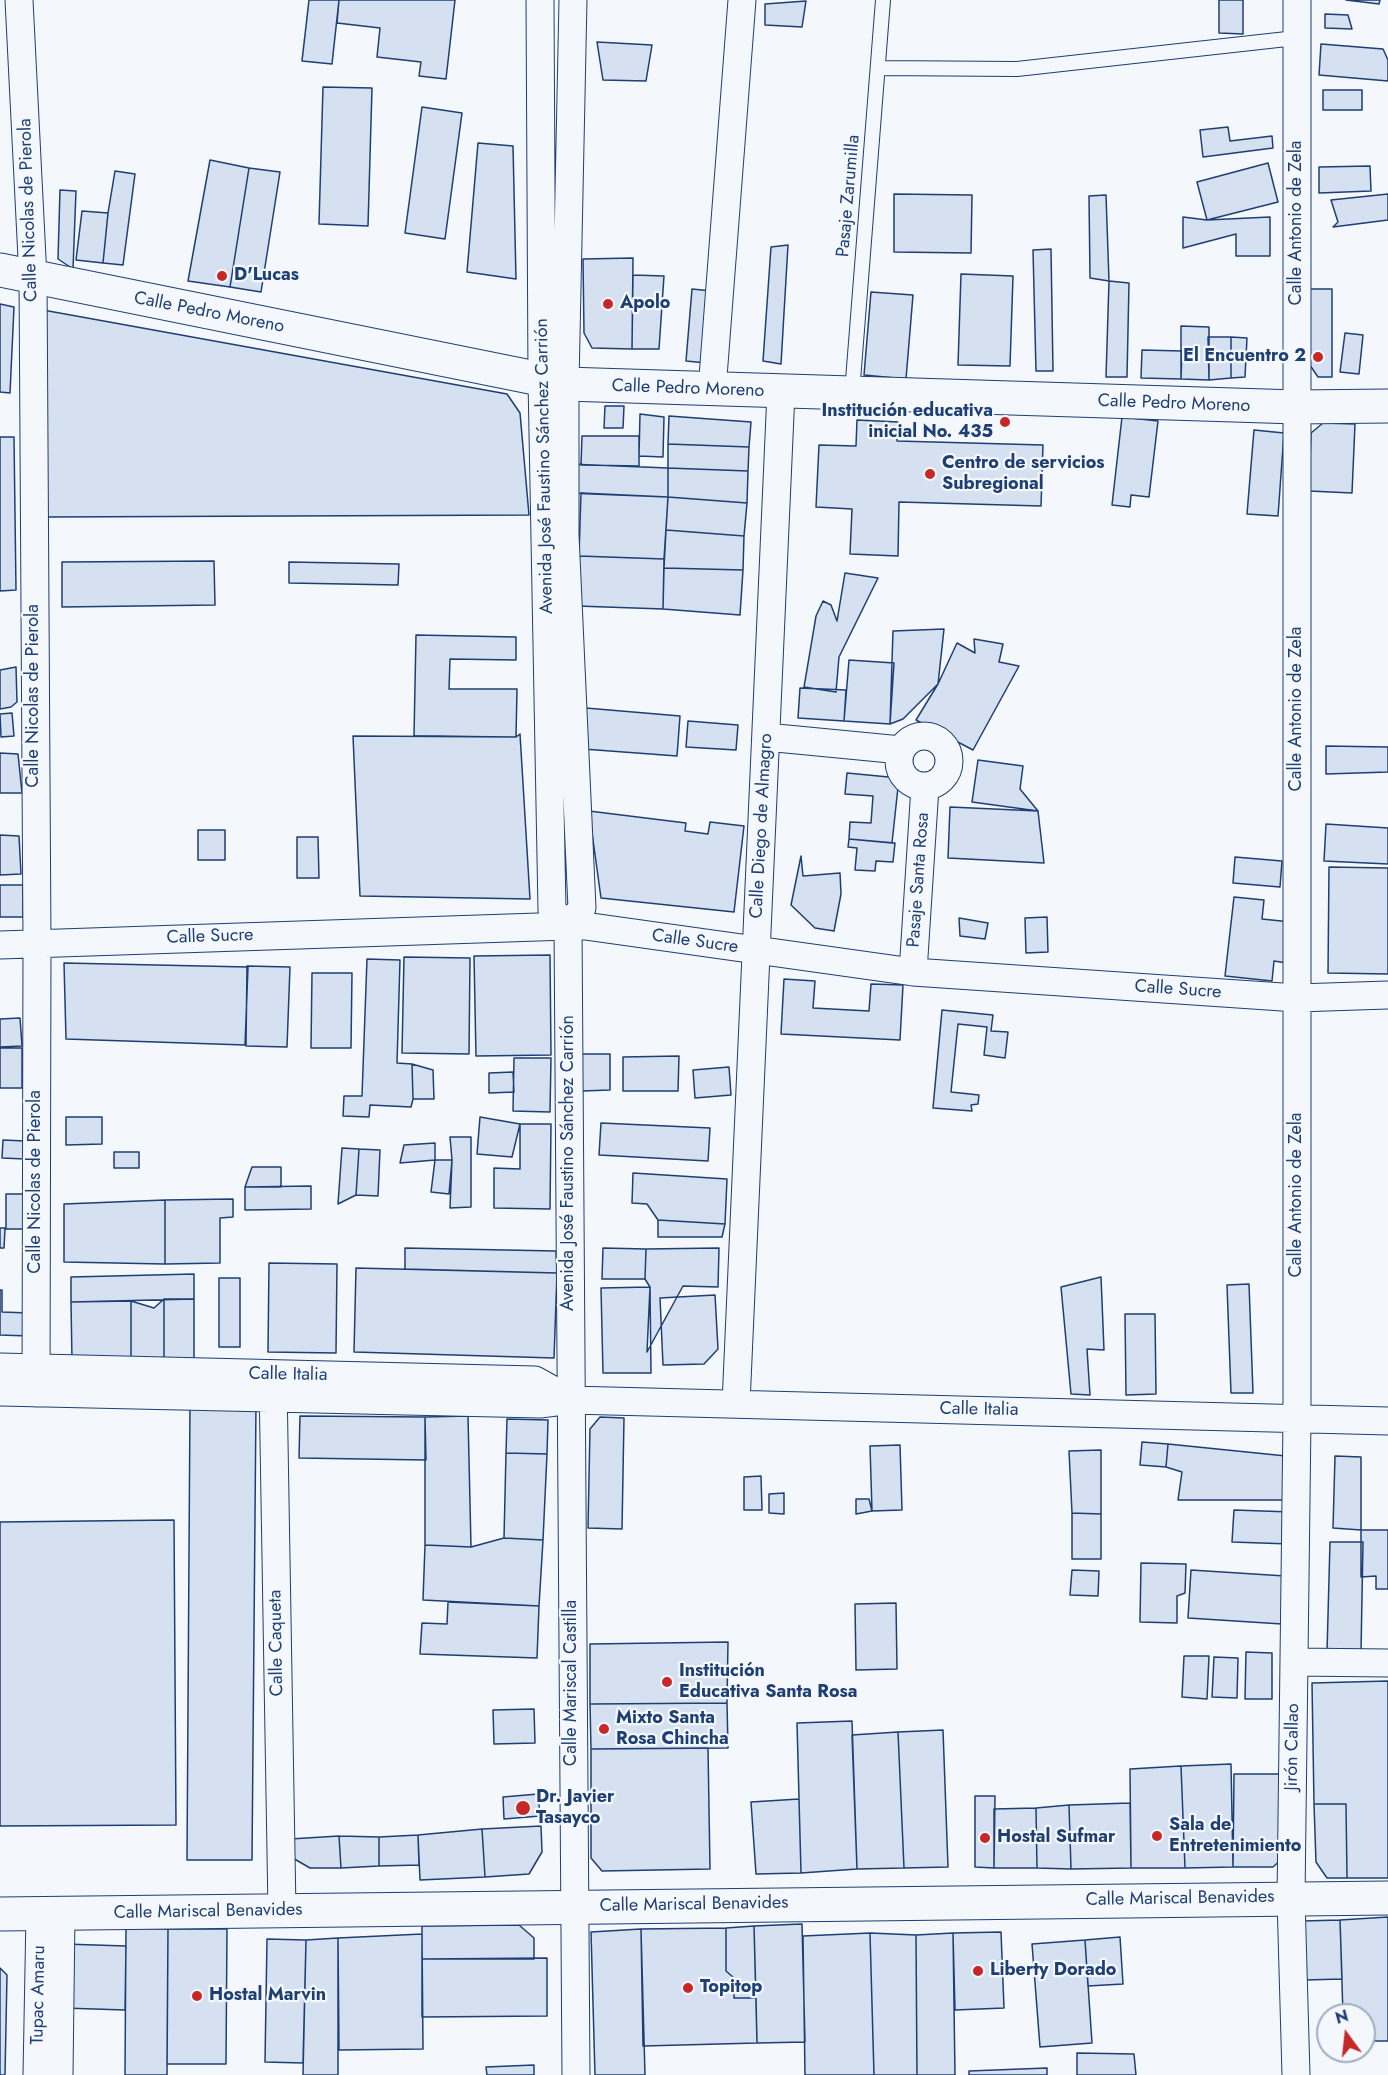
<!DOCTYPE html>
<meta charset="utf-8">
<style>
body{margin:0}
#map{position:relative;width:1388px;height:2075px;overflow:hidden;background:#f4f7fb;font-family:Jost,sans-serif}
canvas{display:block}
.north{position:absolute;left:1316px;top:2003px;width:60px;height:60px;box-sizing:border-box;background:#f4f7fb;border:2px solid #9eadc5;border-radius:50%;rotate:345deg;font-size:16px;font-weight:700;line-height:24px;text-align:center;color:#1d3f73}
.north::after{content:'';display:block;margin:auto;width:21px;height:27px;background:#c62828;clip-path:polygon(50% 0,100% 100%,50% 72%,0 100%)}
</style>
<div id="map">
<canvas width="1388" height="2075"></canvas>
<div class="north">N</div>
</div>
<script>
const c = document.querySelector('canvas').getContext('2d');
c.lineJoin = 'round';
function fillPath(path, color) {
  c.fillStyle = color;
  c.fill(path, 'evenodd');
}
function trace(path, color, width, dash) {
  c.strokeStyle = color;
  c.lineWidth = width;
  c.lineCap = dash ? 'butt' : 'round';
  c.setLineDash(dash || []);
  c.stroke(path);
}
function label(font, color, halo, rows, align = 'center') {
  c.font = font + ' Jost,sans-serif';
  c.lineWidth = 4.5;
  c.setLineDash([]);
  c.textBaseline = 'middle';
  c.strokeStyle = halo;
  c.fillStyle = color;
  for (const [text, x, y, turn = 0] of rows) {
    c.save();
    c.translate(x, y);
    c.rotate((+turn || 0) * Math.PI / 180);
    c.textAlign = isNaN(turn) ? turn : align;
    if (halo) c.strokeText(text, 0, 0);
    c.fillText(text, 0, 0);
    c.restore();
  }
}
const building = new Path2D(`
 M309,0H339L332,64L302,61Z
 M339,0H455L446,79L419,76L421,62L377,57L380,28L337,23Z
 M1219,0H1243V34L1219,33Z
 M1346,0H1380L1379,4Z
 M806,1L802,27L765,25V4Z
 M1325,14L1348,15L1352,29L1325,28Z
 M597,42L652,45L646,81L603,80Z
 M1321,44L1383,49L1388,60V81L1319,75Z
 M323,87L372,88L368,226L319,224Z
 M1323,90H1362V110H1323Z
 M422,107L462,113L445,239L405,233Z
 M1228,127L1230,141L1272,136L1273,148L1203,157L1200,130Z
 M478,143L513,146L516,279L467,272Z
 M210,160L249,168L230,287L188,281Z
 M1268,163L1278,202L1207,220L1197,182Z
 M1370,166L1371,191L1319,193V167Z
 M249,168L280,172L261,292L230,287Z
 M115,171L135,174L123,265L103,263L108,213Z
 M60,190L76,191L73,269L58,259Z
 M894,194L972,195L971,253L894,252Z
 M1388,194V220L1333,227L1338,222L1331,200Z
 M1106,195L1109,281L1090,278L1089,196Z
 M82,211L108,213L103,263L76,260Z
 M1183,217L1207,220L1270,217V256H1236V234L1183,248Z
 M788,245L781,364L763,361L771,247Z
 M1051,249L1053,371H1036L1033,250Z
 M633,258L632,349L592,348L584,333L583,259Z
 M961,274L1013,276L1010,366L958,365Z
 M633,275L664,276L659,349H632Z
 M1109,281L1129,283L1127,377H1106Z
 M692,289L712,291L706,363L686,361Z
 M1303,289H1332V377H1318L1303,355Z
 M871,292L913,295L906,379L864,375Z
 M0,304L14,307L10,393L0,392Z
 M43,310L507,394L520,413L529,515L47,517Z
 M1181,326L1209,327V380L1181,379Z
 M1345,333L1363,335L1359,374L1340,372Z
 M1208,337H1231V378L1209,380Z
 M1231,337L1247,338L1245,377L1231,378Z
 M1142,350L1182,351L1181,379L1141,378Z
 M605,406H624L623,428H604Z
 M640,414L664,417L663,457L639,456Z
 M669,416L751,422L749,447L668,444Z
 M1122,417L1158,421L1149,497L1131,495L1130,507L1112,505Z
 M857,420L898,422L897,441L1043,445L1041,506L899,502L898,556L850,554L852,509L816,507L819,445L856,446Z
 M1323,423L1355,424L1352,493L1309,491L1311,433Z
 M1254,430L1284,433L1278,516L1247,514Z
 M582,436H639V466L581,465Z
 M0,437H14L16,590L0,591Z
 M668,444L749,447L748,471L668,468Z
 M568,464L668,468V497L567,493Z
 M668,468L748,471L747,503L668,497Z
 M581,493L668,497L664,559L579,556Z
 M668,497L747,503L744,536L666,530Z
 M666,530L744,536L743,570L664,568Z
 M579,556L664,559L663,609L577,606Z
 M214,561L215,605L62,607V562Z
 M289,562L399,564L398,585L289,583Z
 M664,568L743,570L740,615L663,609Z
 M845,573L878,578L839,657L836,692L804,687L816,616L823,601L831,605L837,621Z
 M944,629L938,684L903,719L890,724L893,631Z
 M416,635L516,637V660L450,659L449,689H517L516,737L414,736Z
 M974,639L1003,644L999,662L1019,666L973,750L916,720L938,684L957,643L975,653Z
 M849,660L894,663L890,724L844,721Z
 M16,667L17,702L11,707L0,709V670Z
 M800,688L846,690L844,721L798,718Z
 M586,708L680,716L677,756L583,749Z
 M12,713L14,736L1,737L0,714Z
 M688,721L738,725L736,750L686,747Z
 M520,734L530,899L360,896L353,736L516,737Z
 M1326,746L1388,747V772L1326,774Z
 M0,753L18,754L22,793H0Z
 M978,760L1023,766L1020,789L1038,811L972,802Z
 M847,773L899,778L892,843L849,839L850,822L871,823L873,796L845,794Z
 M950,807L1038,811L1044,863L948,858Z
 M589,811L686,823L685,831L708,834L710,822L744,826L734,912L601,898Z
 M1326,824L1388,828V864L1324,861Z
 M198,830H225V860H198Z
 M0,835L19,836L21,874L0,875Z
 M297,837H318L319,878H297Z
 M849,839L895,843L893,862L876,861L875,871L855,870L857,848L848,847Z
 M801,856L803,876L840,873L841,894L834,931L815,928L791,905Z
 M1235,857L1282,861L1280,887L1233,883Z
 M1329,867L1388,868V974L1328,973Z
 M0,885H23V917H0Z
 M1234,897L1264,900L1262,919L1291,922L1287,963L1274,961L1272,981L1225,976Z
 M1047,917L1048,952L1026,953L1025,918Z
 M959,918L988,923L985,939L960,936Z
 M550,955L551,1055L476,1056L474,956Z
 M404,957L470,958L469,1054L402,1053Z
 M367,959L400,960L397,1063L412,1064L413,1099L411,1107L370,1105L369,1117L343,1116L344,1096H362Z
 M64,963L248,967L245,1045L66,1039Z
 M247,966L290,967L287,1047L246,1046Z
 M312,973H352L351,1048H311Z
 M784,979L815,981L813,1008L869,1011L871,984L903,985L900,1040L781,1034Z
 M942,1010L993,1015L991,1031L1008,1032L1005,1058L984,1055L987,1027L958,1024L951,1092L979,1095L978,1104L971,1105L972,1111L933,1108Z
 M20,1018L22,1046L0,1047V1019Z
 M0,1048H22V1088H0Z
 M582,1054H610V1090L582,1091Z
 M679,1056L678,1091H623V1057Z
 M514,1058H551L550,1112L513,1111Z
 M412,1064L433,1070L434,1099H413Z
 M729,1067L731,1095L695,1098L693,1070Z
 M513,1072L514,1092L489,1093V1073Z
 M66,1117H102V1144L66,1145Z
 M480,1117L520,1124L512,1157L477,1154Z
 M601,1123L710,1128L708,1161L599,1155Z
 M520,1124H551L550,1209L494,1208V1168L520,1169Z
 M450,1137H471V1207L450,1208L452,1160Z
 M3,1140L25,1141V1159L2,1158Z
 M435,1143V1160L400,1163L404,1145Z
 M342,1148L359,1149L356,1195L338,1204Z
 M359,1149L380,1150L378,1196L356,1195Z
 M114,1152H139V1168H114Z
 M435,1160H452L449,1194L431,1192Z
 M252,1167H281V1187H245Z
 M633,1173L727,1179L725,1224L658,1220L647,1204L632,1203Z
 M311,1186V1209L245,1210V1187Z
 M6,1194H28L27,1229H5L4,1248H0V1228H6Z
 M233,1199V1217L220,1218V1263L165,1264V1200Z
 M165,1200V1264L64,1262V1204Z
 M658,1220L725,1224L722,1237H658Z
 M405,1248L556,1251L557,1273L405,1269Z
 M603,1248L646,1249L645,1279H602Z
 M719,1248L718,1287L683,1286L647,1352L650,1287L645,1279L646,1249Z
 M269,1263L337,1264L336,1353L268,1352Z
 M356,1268L557,1273L554,1358L354,1352Z
 M194,1274V1299L71,1302V1277Z
 M1101,1277L1104,1350L1087,1349L1090,1395L1071,1394L1061,1287Z
 M219,1278H240V1347H219Z
 M1249,1284L1253,1393H1231L1227,1285Z
 M650,1287L651,1373H603L601,1288Z
 M0,1290H2V1312L29,1313V1336L0,1335Z
 M715,1295L718,1349L704,1364L663,1365L660,1298Z
 M164,1299H194V1360L164,1361Z
 M164,1299V1361L131,1360V1301L154,1308Z
 M131,1301V1360L72,1361L71,1302Z
 M1125,1314H1155L1156,1394L1126,1395Z
 M190,1402H256L252,1860H187Z
 M300,1416L425,1417L426,1460L299,1458Z
 M468,1416L471,1547L425,1545V1417Z
 M600,1417L624,1418L622,1529L588,1528L590,1429Z
 M507,1419L548,1420L547,1454L506,1453Z
 M1142,1442L1168,1444L1166,1467L1140,1465Z
 M1168,1444L1286,1456L1287,1500H1178L1182,1472L1166,1467Z
 M900,1445L902,1510L872,1511L870,1446Z
 M1101,1450V1514L1072,1513L1069,1451Z
 M506,1453L547,1454L543,1540L504,1538Z
 M1335,1456L1361,1457V1530L1333,1528Z
 M761,1476L762,1510H744V1477Z
 M784,1493V1514L769,1513V1494Z
 M856,1499H869L872,1511L856,1514Z
 M1234,1510L1291,1512L1290,1544L1232,1542Z
 M1072,1513L1101,1514V1559H1072Z
 M174,1520L176,1825L0,1826V1522Z
 M1361,1530H1388V1589H1376V1576L1361,1577Z
 M504,1538L543,1540L539,1606L423,1600L425,1545L471,1547Z
 M1330,1542H1363L1361,1652H1327Z
 M1141,1563L1186,1564L1185,1593L1177,1596V1623L1140,1622Z
 M1072,1570L1099,1571L1098,1596L1070,1595Z
 M1191,1570L1285,1576L1282,1624L1188,1618Z
 M448,1602L539,1606L537,1658L420,1654L422,1623L447,1624Z
 M896,1603L897,1669L856,1670L855,1604Z
 M728,1642L727,1703L590,1704V1644Z
 M1246,1652L1272,1653V1699H1245Z
 M1184,1656H1209L1207,1699L1182,1697Z
 M1214,1657L1238,1658L1237,1698L1212,1697Z
 M1388,1681V1878H1347L1346,1804H1314L1312,1683Z
 M727,1703L728,1748L591,1749L590,1704Z
 M534,1709L535,1743L494,1744L493,1710Z
 M852,1721L857,1869L801,1873L797,1723Z
 M943,1730L948,1867L904,1868L898,1732Z
 M898,1732L904,1868L857,1869L852,1735Z
 M708,1748L710,1869L602,1871L591,1858V1749Z
 M1231,1764L1233,1867L1185,1868L1181,1766Z
 M1181,1766L1185,1868H1131L1130,1769Z
 M1234,1774H1286L1285,1856L1273,1867H1233Z
 M538,1794L540,1816L504,1819L503,1797Z
 M975,1796H995L994,1868L975,1867Z
 M799,1799L801,1873L756,1874L751,1802Z
 M1130,1803L1131,1868L1071,1869L1069,1805Z
 M1314,1804H1346L1347,1878H1327L1316,1862Z
 M1069,1805L1071,1869L1037,1868L1036,1808Z
 M1036,1808L1037,1868H994V1809Z
 M541,1826L542,1852L529,1874L485,1877L482,1829Z
 M482,1829L485,1877L420,1880L418,1835Z
 M418,1835L419,1865L379,1866V1837Z
 M339,1836L379,1837V1866L341,1868Z
 M339,1836L341,1868H310L291,1857L290,1839Z
 M1388,1917V2041H1364V2015H1343L1340,1920Z
 M1340,1920L1342,1979L1305,1980L1303,1921Z
 M802,1924L805,2042L757,2043L754,1926Z
 M519,1925L534,1938V1959H422V1926Z
 M754,1926L756,1998H734V1978L726,1971V1928Z
 M126,1928L168,1929L167,2075H125Z
 M726,1928V1971L734,1978V1998H756L757,2043L643,2046L641,1929Z
 M168,1929H227L226,2064H167Z
 M641,1929L645,2075H595L591,1932Z
 M1001,1932L1004,2008L955,2010L953,1933Z
 M870,1933L874,2075H805L803,1936Z
 M870,1933L916,1935L917,2075H874Z
 M953,1933L955,2075H917L916,1935Z
 M422,1934L423,2049L339,2050L338,1938Z
 M1120,1937L1123,1984L1088,1986L1085,1940Z
 M338,1938V2075H303L306,1940Z
 M267,1939L306,1940L303,2063L265,2062Z
 M1085,1940L1092,2043L1040,2047L1032,1944Z
 M64,1944L126,1946L125,2010L63,2008Z
 M547,1958V2016L422,2017V1959Z
 M0,1968L7,1975L5,2075H0Z
 M1077,2053L1134,2054L1136,2075H1077Z
 M534,2065V2075H487L486,2067Z
 M1047,2068V2075H969V2071Z`);
fillPath(building, '#d5e0f0');
trace(building, '#1d3f73', 1.5);
const lane = new Path2D(`
 M878,68L1017,69L1296,38
 M852,393L883,0`);
const street = new Path2D(`
 M19,0L33,278L37,943L36,1393
 M540,0L542,380L552,910L568,926
 M573,0L565,384V535L582,908L568,926L576,2075
 M712,390L742,0
 M899 761a25 25 0 1 1 50 0a25 25 0 1 1-50 0Z
 M766,737L901,750
 M0,945L568,926H585L913,972L1297,998L1388,995
 M913,972L925,787
 M0,1367L535,1380L571,1400
 M273,1382L282,1911
 M0,1392L540,1404L571,1400L1388,1421
 M736,1404L781,392
 M1294,1662L1388,1663
 M37,2075L40,1914
 M59,2075L61,1915
 M1296,2075L1291,1898L1297,1419V0`);
const secondary = new Path2D(`
 M0,270L565,384L1297,407L1388,406`);
const primary = new Path2D(`
 M0,1914L1388,1898`);
trace(lane, '#1d3f73', 16);
trace(street, '#1d3f73', 29);
trace(secondary, '#1d3f73', 35);
trace(primary, '#1d3f73', 35);
trace(lane, '#f4f7fb', 14);
trace(street, '#f4f7fb', 27);
trace(secondary, '#f4f7fb', 33);
trace(primary, '#f4f7fb', 33);
for (const [x, y, r, color] of [
 [222,276,6,"#c62828"],
 [608,304,6,"#c62828"],
 [1318,357,6,"#c62828"],
 [1005,422,6,"#c62828"],
 [930,474,6,"#c62828"],
 [667,1682,6,"#c62828"],
 [604,1729,6,"#c62828"],
 [523,1808,8,"#c62828"],
 [1157,1836,6,"#c62828"],
 [985,1838,6,"#c62828"],
 [978,1971,6,"#c62828"],
 [688,1988,6,"#c62828"],
 [197,1996,6,"#c62828"]
]) {
  const dot = new Path2D();
  dot.arc(x, y, r, 0, 2 * Math.PI);
  c.fillStyle = color;
  c.fill(dot);
  trace(dot, '#f4f7fb', 2);
}
label('18px', '#1d3f73', '#f4f7fb', [
 ["Pasaje Zarumilla",849,196,-85],
 ["Calle Nicolas de Pierola",29,210,-92],
 ["Calle Antonio de Zela",1297,223,-90],
 ["Calle Pedro Moreno",209,313,11],
 ["Calle Pedro Moreno",688,389,2],
 ["Calle Pedro Moreno",1174,404,2],
 ["Avenida José Faustino Sánchez Carrión",545,466,-91],
 ["Calle Nicolas de Pierola",34,696,-90],
 ["Calle Antonio de Zela",1297,709,-90],
 ["Calle Diego de Almagro",762,826,-87],
 ["Pasaje Santa Rosa",919,880,-86],
 ["Calle Sucre",210,937,-2],
 ["Calle Sucre",695,942,8],
 ["Calle Sucre",1178,990,4],
 ["Avenida José Faustino Sánchez Carrión",569,1163,-90],
 ["Calle Nicolas de Pierola",36,1182,-90],
 ["Calle Antonio de Zela",1297,1195,-90],
 ["Calle Italia",288,1375,1],
 ["Calle Italia",979,1410,1],
 ["Calle Caqueta",277,1643,-91],
 ["Calle Mariscal Castilla",572,1683,-90],
 ["Jirón Callao",1293,1747,-89],
 ["Calle Mariscal Benavides",1180,1899,-1],
 ["Calle Mariscal Benavides",694,1905,-1],
 ["Calle Mariscal Benavides",208,1912,-1],
 ["Tupac Amaru",39,1995,-89]
]);
label('bold 18px', '#1d3f73', '#f4f7fb', [
 ["D'Lucas",234,276],
 ["Apolo",620,304],
 ["El Encuentro 2",1306,357,"right"],
 ["Institución educativa",993,412,"right"],
 ["inicial No. 435",993,433,"right"],
 ["Centro de servicios",942,464],
 ["Subregional",942,485],
 ["Institución",679,1672],
 ["Educativa Santa Rosa",679,1693],
 ["Mixto Santa",616,1719],
 ["Rosa Chincha",616,1740],
 ["Dr. Javier",536,1798],
 ["Tasayco",536,1819],
 ["Sala de",1169,1826],
 ["Entretenimiento",1169,1847],
 ["Hostal Sufmar",997,1838],
 ["Liberty Dorado",990,1971],
 ["Topitop",700,1988],
 ["Hostal Marvin",209,1996]
], 'left');
</script>
